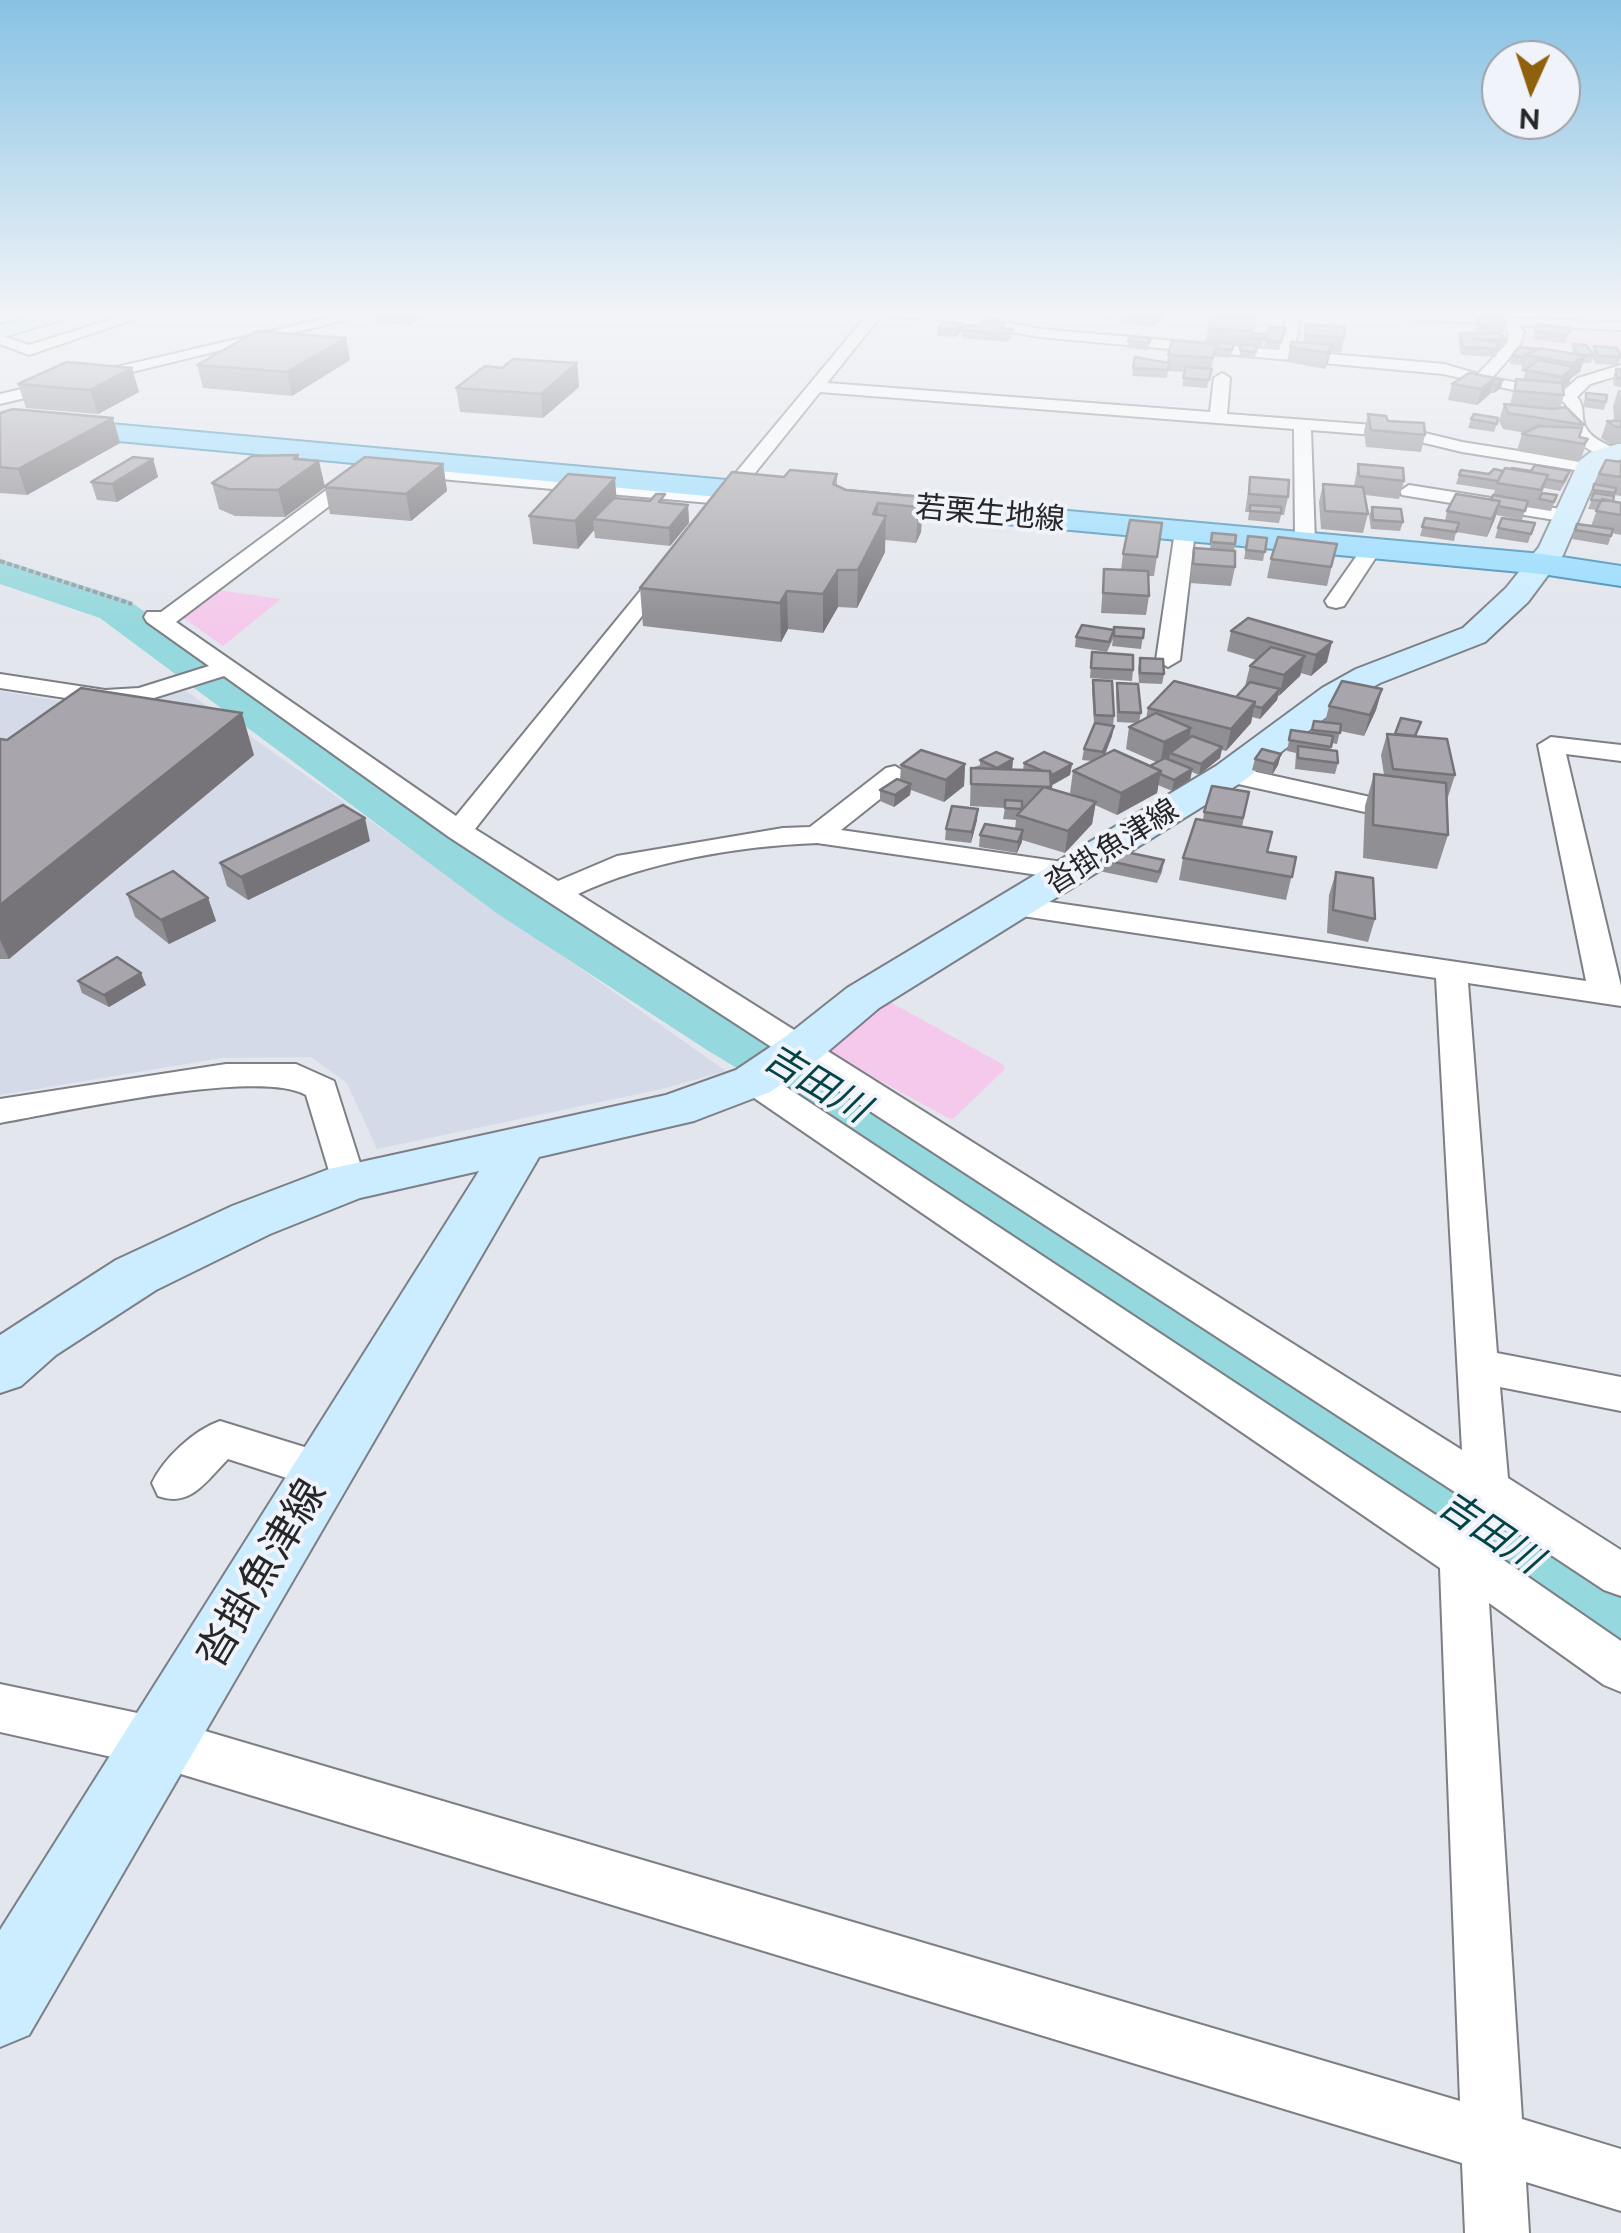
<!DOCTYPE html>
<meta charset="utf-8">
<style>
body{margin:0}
#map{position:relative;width:1621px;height:2233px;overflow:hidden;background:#e3e6ed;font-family:Raleway,sans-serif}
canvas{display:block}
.north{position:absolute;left:1481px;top:40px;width:100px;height:100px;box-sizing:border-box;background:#f0f3fa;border:2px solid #9fa1a6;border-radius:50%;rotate:183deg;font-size:28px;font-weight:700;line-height:40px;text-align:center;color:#262729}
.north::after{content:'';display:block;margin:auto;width:35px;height:45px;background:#90610c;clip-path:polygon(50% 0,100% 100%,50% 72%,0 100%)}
</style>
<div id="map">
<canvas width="1621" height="2233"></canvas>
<div class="north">N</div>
</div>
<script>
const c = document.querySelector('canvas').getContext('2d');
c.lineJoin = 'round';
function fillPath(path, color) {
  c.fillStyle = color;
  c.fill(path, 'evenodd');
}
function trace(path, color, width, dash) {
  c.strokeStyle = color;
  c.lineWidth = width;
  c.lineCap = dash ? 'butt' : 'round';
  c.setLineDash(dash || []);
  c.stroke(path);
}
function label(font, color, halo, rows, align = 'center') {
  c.font = font + ' Raleway,"Noto Sans JP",sans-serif';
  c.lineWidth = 8;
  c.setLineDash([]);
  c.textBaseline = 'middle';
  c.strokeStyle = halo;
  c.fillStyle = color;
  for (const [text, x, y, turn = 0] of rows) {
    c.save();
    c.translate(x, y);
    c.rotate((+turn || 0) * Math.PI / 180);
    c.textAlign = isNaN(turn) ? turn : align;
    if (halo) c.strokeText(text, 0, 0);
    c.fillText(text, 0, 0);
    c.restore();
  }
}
fillPath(new Path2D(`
 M0,691L76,704L127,705L186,691L726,1071L662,1089L377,1149L347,1083L311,1057L222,1058L0,1095Z`), '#d4dae8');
fillPath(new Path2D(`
 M1517,325L1621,329V353L1523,343Z
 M218,590L281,599L223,646L182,617Z
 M881,997L1004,1065V1070L952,1120L827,1052Z`), '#f5c9eb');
trace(new Path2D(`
 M194,349L339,315`), '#95d8dd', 5);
fillPath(new Path2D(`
 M0,559L128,600L536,890L751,1022L999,1164L1621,1572V1663L1589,1651L951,1198L707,1050L498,914L100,618L0,584Z`), '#95d8dd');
const minor = new Path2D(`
 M125,315H146L29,355L0,344V335L29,345Z
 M341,315H366L0,404V394Z
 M867,315H967L1040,329L1279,350L1287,315H1301L1294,351L1444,364L1478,374L1507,343L1509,333L1502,324L1407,319L1400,315L1621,322V330L1519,325L1524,332L1519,347L1492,378L1563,391L1578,378L1621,365V375L1590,384L1577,397C1586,407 1580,418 1586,428C1593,441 1610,444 1620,453L1611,458C1579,449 1568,437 1566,404L1562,401L1443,374L1040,337L934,319L880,317L827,383L1210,412L1214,378L1222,373L1230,378L1227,414L1400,427L1462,442L1588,462L1597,467L1588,472L1462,452L1400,437L1311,430L1315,541L1305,547L1295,541L1294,429L820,392L722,514H708L705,510L710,503L373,473L176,622L456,816L664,562H678L681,566L678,570L475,829L558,881L617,856L783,828L810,827L886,768L895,766L908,774L904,780L841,830L1083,865L1087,871L1083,877L1073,880L817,843C740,846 648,861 578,894L1462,1450L1436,978L1016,915L1006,912L1001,906L1006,900L1016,897L1586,981L1538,745L1551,737L1621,745V761L1566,754L1621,986V1006L1468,983L1497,1353L1621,1377V1411L1500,1387L1508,1478L1621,1550V1596L1604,1590L1498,1520L1489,1550L1621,1641V1692L1604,1685L1489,1603L1522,2119L1621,2149V2211L1526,2182L1529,2233H1465L1462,2163L161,1768L0,1732V1684L161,1718L1460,2101L1440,1568L741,1089L736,1081L741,1073L753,1070L765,1073L1451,1525L1461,1496L449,837L224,676L141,702L105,704L0,688V674L105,690L139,688L209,666L147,622L144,617L147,612H161L363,463L719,493Z
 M1409,485L1567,510L1577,516L1567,522L1402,495L1400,491Z
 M1185,525L1195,531L1180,660L1168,667L1156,660L1175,531Z
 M1372,542L1382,548L1344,606L1336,608L1328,606L1325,601L1365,544Z
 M1229,766L1384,800L1387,806L1374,814L1220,780L1216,774Z
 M226,1064H296L334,1081L366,1182L361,1191L348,1195L335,1191L306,1095C257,1068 64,1112 0,1123V1099Z
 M220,1421L340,1458L346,1471L340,1484L324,1490L228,1459C206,1481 191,1508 158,1496L152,1483C164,1458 194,1430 220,1421Z`);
const secondary = new Path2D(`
 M36,315H67L64,319L0,338V325Z
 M1621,443V459L1600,470L1563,555L1528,602L1485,642L1380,683L1346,702L1242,782L879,1008L819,1059L770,1092L694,1121L539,1157L29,2035L0,2047V1930L479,1171L360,1198L270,1234L156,1290L56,1355L21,1386L0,1393V1335L116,1260L232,1206L329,1169L666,1095L736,1070L785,1037L847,988L1216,766L1322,688L1356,669L1463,628L1506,588L1539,547L1579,461L1591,452Z`);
const primary = new Path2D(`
 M0,414L1542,554L1621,566V586L1542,574L0,430Z`);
trace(minor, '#7c7f85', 4);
trace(secondary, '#7c7f85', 4);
trace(primary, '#428db4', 4);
trace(new Path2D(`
 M0,561L132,604`), '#989a9f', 4, [5, 2.5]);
fillPath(minor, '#fff');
fillPath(secondary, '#cbedff');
fillPath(primary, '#97dcff');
fillPath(new Path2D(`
 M374,315H425L410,325L375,322Z
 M1080,315H1117L1108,320Z
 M1122,315H1164L1163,320L1150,327L1121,323Z
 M1213,315L1253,333L1265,334L1262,347H1256L1255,359L1239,358L1241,346H1234L1230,358L1214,356L1207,388L1182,386L1185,372L1168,371L1167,378L1132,376L1135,357L1167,362L1168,355L1205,343L1208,328Z
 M1477,318L1506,326L1503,334H1500L1506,340L1503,348L1498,347L1496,357L1461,355L1458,341L1460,333H1499L1476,331Z
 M962,323V331L956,337L937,336L938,328Z
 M1306,324L1344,338L1341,353L1331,352L1325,369L1287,362L1290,347L1303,342Z
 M1537,324L1571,328L1565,343L1533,339Z
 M1004,328L1012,337L1008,342L962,338V330Z
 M1284,336L1279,349L1264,348L1265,340Z
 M346,338L350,360L292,396L203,388L197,365Z
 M1151,338L1148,350L1127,348L1128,341Z
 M1573,344L1592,353L1594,346L1621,357L1618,365L1595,364L1593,358L1591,363H1583L1580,372L1571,378L1569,383L1563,388L1564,395L1560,408L1584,425L1580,437L1588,439L1582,456L1579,462L1517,451L1522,434L1525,433L1503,429L1499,421L1504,404L1510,405L1516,379L1523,380L1525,372L1521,371L1522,365L1510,364L1512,356L1572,354Z
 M577,363L579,387L543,418L460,412L456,388L502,368Z
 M132,368L139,392L98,414L26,408L18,384Z
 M1616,369H1621V387L1614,386L1613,377Z
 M1495,378L1501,388L1494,393H1491L1477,405L1448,400L1452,384Z
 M1618,390H1621V444H1610L1601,438L1607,421H1613L1614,417L1613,406Z
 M1586,393L1606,402L1604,410L1583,407Z
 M0,413L113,418L120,443L27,495L0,493Z
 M1368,414L1425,435L1421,452L1366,447L1364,431Z
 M1471,419L1497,424L1494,432L1468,428Z
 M298,455L299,460L325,487L443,464L447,491L411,521L330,514L325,488L285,517L235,516L219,509L212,483Z
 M153,459L158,477L117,502L97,500L91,482Z
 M1621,462V496L1614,495L1613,501L1621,503V535L1612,533L1608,545L1572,539L1577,524L1591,526L1597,510L1588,509L1592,499L1591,493L1599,474Z
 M1358,464L1404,481L1399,499L1365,495L1368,514L1363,533L1321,529L1319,502L1323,484L1354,486Z
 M1503,471H1570L1567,480L1560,491L1544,488L1542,493L1557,495L1551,511L1526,507L1522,520L1496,515L1487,537L1456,532L1454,541L1420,536L1425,518L1445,521L1447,511L1491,500L1495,490L1456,484L1459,475L1489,474Z
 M837,474V486L846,490L923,497L921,532L916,543L885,540V552L857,608L838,607L823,633L788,629L781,642L643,626L640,588L784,477Z
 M1250,477L1288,497L1284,515H1281L1279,523L1248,520L1249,512H1245Z
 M616,498L688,505L689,523L670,546L595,538L594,530L578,549L533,544L529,516Z
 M1372,507L1403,522L1400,531L1371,529L1369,516Z
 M1162,523L1154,576H1148L1149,596L1146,615L1101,613L1104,569L1121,570L1123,554Z
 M1535,523L1528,543L1495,538L1498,528Z
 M1212,533L1236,535L1234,551L1235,567L1231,586L1190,583L1194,548L1210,549Z
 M1248,536L1267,538L1263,561L1244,559Z
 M1337,544L1327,586L1267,578L1271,559Z
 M1248,618L1327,662L1311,676L1301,673L1300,676L1278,696L1277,700L1260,719L1252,717L1251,723L1226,751L1222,750L1220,758L1199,775L1192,772L1190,780L1172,791L1158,785L1157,793L1117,815L1095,805L1092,824L1065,853L1022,840L1017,853L979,847L980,835L1015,829L1016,820L1003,819L1005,808L970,806L971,768L980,765V760L1013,759L1012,770H1023L1024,763L1072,764L1070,775L1051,786V789L1078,797L1070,793L1073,771L1092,761L1082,760L1084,749L1094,724L1092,690L1093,680L1114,716L1112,736L1105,755L1150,766L1156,762L1126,749L1129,727L1137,723L1117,722L1116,694L1117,683L1141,713L1139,722L1146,719L1148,708L1236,697L1245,686L1250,666L1256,660L1227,651L1231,631Z
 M1144,629L1141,649L1112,646L1113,639L1107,652L1075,647L1076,637H1113Z
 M1092,652L1133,670L1132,681L1090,678Z
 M1140,658L1164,674L1162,684L1139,683L1138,668Z
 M1382,689L1376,710L1364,736L1340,731L1337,744L1331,743L1330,750L1338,763L1335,774L1295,769L1296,753L1287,751L1291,730L1311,733L1314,721L1325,722L1329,706Z
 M1387,734L1416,736L1455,775L1448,797H1447L1448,835L1437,869L1363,858L1365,806L1374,774L1384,775L1381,755Z
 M0,739L7,740L254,755L9,959H0Z
 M1281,754L1278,765L1272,775L1252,770L1255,759Z
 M965,764L964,786L944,802L911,790L910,795L894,807L880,801V790L900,780L901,765Z
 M1249,792L1242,827L1267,852L1296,857L1286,900L1179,880L1183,858L1203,820L1204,812Z
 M977,820L971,843L945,840L946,829Z
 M370,841L248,900L227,886L220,863Z
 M1096,858L1164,860L1162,872L1157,883L1094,870Z
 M1336,872L1375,919L1368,942L1327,933L1329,895Z
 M127,894L208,898L216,921L169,944L135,917Z
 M78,981L146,985L109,1007L82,993Z`), '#908f94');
fillPath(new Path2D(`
 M408,315H425L410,325Z
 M1152,315H1164L1163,320L1150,327Z
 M962,323V331L956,337V330Z
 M346,338L350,360L292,396L287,372Z
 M1333,344L1329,360L1325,369L1328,353Z
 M1585,356L1580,372L1571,378L1569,383L1558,393L1562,377L1572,369L1573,363Z
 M577,363L579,387L543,418L541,394Z
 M132,368L139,392L98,414L90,390Z
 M1495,378L1490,394L1477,405L1481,389Z
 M1503,380L1501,388L1494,393L1496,385Z
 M113,418L120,443L27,495L18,469Z
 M298,455L302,473L319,461L325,487L285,517L278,490L294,459Z
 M153,459L158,477L117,502L112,484Z
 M443,464L447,491L411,521L406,494Z
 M615,478L617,504L593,519L594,530L578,549L575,521Z
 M923,497L921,532L916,543L918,507Z
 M1500,501L1495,519L1487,537L1492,519Z
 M878,503L877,532L886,516L885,552L857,608L858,570L873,514Z
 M688,505L689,523L670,546L669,528Z
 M838,570V607L823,633V594Z
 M787,591L788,629L781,642L780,603Z
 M1332,642L1327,662L1311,676L1316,655Z
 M1305,656L1300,676L1279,696L1284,675Z
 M1280,689L1277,700L1260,719L1262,708Z
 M1382,689L1376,710L1364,736L1370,715Z
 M1255,702L1251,723L1226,751L1231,729Z
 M242,713L254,755L9,959L0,940V905Z
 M1114,726L1112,736L1101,763L1103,752Z
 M1191,728L1187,750L1170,753L1169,759L1160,764L1164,742Z
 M1222,747L1220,758L1199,775L1201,764Z
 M1281,754L1278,765L1272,775L1274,764Z
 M1013,759L1012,770L996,774L997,768Z
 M965,764L964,786L944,802L946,780Z
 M1072,764L1070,775L1050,786L1052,775Z
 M1192,769L1190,780L1172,791L1174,780Z
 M1161,771L1157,793L1117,815L1121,793Z
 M911,784L910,795L894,807L895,795Z
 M1096,802L1092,824L1065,853L1068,831Z
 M978,809L977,820L971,843L972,832Z
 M365,818L370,841L248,900L241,877Z
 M1023,830L1022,842L1017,853L1018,842Z
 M208,898L216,921L169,944L161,920Z
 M141,973L146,985L109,1007L104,995Z`), '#767478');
const building = new Path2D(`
 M1213,315H1216L1256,318L1252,332L1208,328Z
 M1477,318L1505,320L1506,326L1478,324Z
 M983,321L1005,323L1001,328L1013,329L1009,334L962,330L966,325L978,326Z
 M943,322L962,323L956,330L938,328Z
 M1306,324L1345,327L1344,338L1305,335Z
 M1537,324L1571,328L1567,335L1535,331Z
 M1270,327L1286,328L1281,342L1265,340Z
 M257,331L346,338L287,372L197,365Z
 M1252,333L1265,334L1264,339L1250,338Z
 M1460,333H1500L1506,340L1473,339L1498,342V349L1463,347Z
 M1131,336L1151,338L1149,343L1128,341Z
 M1172,341L1216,344L1213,358L1168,355Z
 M1214,342L1234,344L1232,350L1215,348L1216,344H1213Z
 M1292,342L1333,344L1328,353L1290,347Z
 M1241,344L1256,346V352L1240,350Z
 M1573,344L1586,345L1594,356L1577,354Z
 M1594,346L1617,348L1621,357L1598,356Z
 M1519,347L1538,349L1525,355V357L1512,356Z
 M1540,348L1585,356L1573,363L1525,355Z
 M1135,357L1169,363L1168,370L1133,368Z
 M513,359L577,363L541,394L456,388L485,366L502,368Z
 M1539,360L1574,367L1562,377L1525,370Z
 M67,362L132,368L90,390L18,384Z
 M1186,367L1212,369L1209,380L1183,378Z
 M1616,369H1621V378H1617Z
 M1469,373L1495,378L1481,389L1452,384Z
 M1495,379L1503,380L1496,385H1493Z
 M1516,379L1562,383L1564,395L1515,391Z
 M1586,393L1607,395L1606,402L1586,399Z
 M1504,404L1553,409L1566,407L1584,425L1508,413Z
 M13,409L113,418L18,469L0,467V413Z
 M1368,414L1386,416L1388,421L1424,423L1425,435L1371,430Z
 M1474,414L1498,418L1497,424L1471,419Z
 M1607,421H1621V427H1616Z
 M1539,426L1582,428L1579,437L1588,439L1584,444L1522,434Z
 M298,455L294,459L319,461L278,490L228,489L212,483L252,456Z
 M133,457L153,459L112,484L91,482Z
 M365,457L443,464L406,494L324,487Z
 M1606,460L1621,462V477L1599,474Z
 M1358,464L1403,468L1404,481L1359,476Z
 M1535,465L1570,471L1563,482L1546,479L1548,475L1511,469L1512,468L1531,471Z
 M1505,468L1548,475L1541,490L1497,483Z
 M1494,469L1503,471L1498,481L1459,475L1461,470L1489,474Z
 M790,470L837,474L833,484L846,490L923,497L918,507L878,503L873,514L886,516L858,570H838L823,594L787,591L780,603L640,588L732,472L784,477Z
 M568,474L615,478L575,521L529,516Z
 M1250,477L1289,480L1288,497L1249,494Z
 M1323,484L1363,487L1368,514L1325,511Z
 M1594,484L1616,488L1615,493L1593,490Z
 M1542,493L1557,495L1554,502L1539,499Z
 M1594,493L1614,496L1613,501L1591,500Z
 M656,494H665L659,502L688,505L669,528L593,519L614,498L650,501Z
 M1456,494L1500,501L1492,519L1447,511Z
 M1493,495L1528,501L1525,511L1498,506L1500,501L1491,500Z
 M1602,499L1621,503V515L1596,511Z
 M1250,505L1281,507V513L1250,511Z
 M1372,507L1401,509L1403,522L1373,520Z
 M1425,518L1459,523L1456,532L1422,527Z
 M1502,518L1535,523L1531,534L1498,528Z
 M1130,520L1162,523L1157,557L1123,554Z
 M1577,524L1613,529L1611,536L1575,530Z
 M1212,533L1236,535L1235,544L1211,542Z
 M1248,536L1267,538L1265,552L1246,550Z
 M1278,537L1337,544L1331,567L1271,559Z
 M1194,548L1235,551V567L1193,564Z
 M1104,569L1148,571L1149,596L1103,593Z
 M1248,618L1332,642L1316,655L1231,631Z
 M1082,625L1114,630L1109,642L1076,637Z
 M1114,627L1144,629L1143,638L1114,636Z
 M1271,647L1305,656L1284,675L1250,666Z
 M1092,652L1133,655V670L1091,668Z
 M1140,658L1163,659L1164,674L1140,673Z
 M1093,680L1112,681L1114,716L1095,715Z
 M1174,681L1255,702L1231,729L1148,708Z
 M1342,681L1382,689L1370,715L1329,706Z
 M1250,682L1280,689L1262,708L1254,706L1255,702L1236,697Z
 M1117,683L1138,684L1141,713L1119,712Z
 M81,688L242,713L0,905V739L7,740Z
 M1156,713L1191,728L1164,742L1129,727Z
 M1401,718L1421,722L1415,736L1395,734Z
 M1314,721L1341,724L1340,733L1312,730Z
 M1095,723L1114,726L1103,752L1084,749Z
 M1291,730L1333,736L1331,747L1289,740Z
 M1387,734L1447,739L1455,775L1393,769Z
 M1192,736L1222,747L1201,764L1170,753Z
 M1298,746L1337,751L1338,763L1298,758Z
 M1262,749L1281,754L1274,764L1255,759Z
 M921,750L965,764L946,780L901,765Z
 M1114,750L1161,771L1121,793L1073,771Z
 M996,752L1013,759L997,768L980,760Z
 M1044,752L1072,764L1052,775L1050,771H1043L1024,763Z
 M1165,758L1192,769L1174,780L1160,774L1161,771L1150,766Z
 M971,768L1050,771L1051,787L971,784Z
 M1374,774L1446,783L1448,835L1373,825Z
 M897,779L911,784L895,795L880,790Z
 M1212,786L1249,792L1243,818L1204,812Z
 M1044,787L1096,802L1068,831L1017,815Z
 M1005,800L1022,801V809L1005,808Z
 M343,805L365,818L241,877L220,863Z
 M952,806L978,809L972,832L946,829Z
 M1196,819L1272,832L1267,852L1296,857L1292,877L1183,858Z
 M985,824L1023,830L1018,842L980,835Z
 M1102,847L1164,860L1159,872L1096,858Z
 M173,871L208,898L161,920L127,894Z
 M1336,872L1373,878L1375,919L1333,910Z
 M117,957L141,973L104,995L78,981Z`);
fillPath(building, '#a8a6ac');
trace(building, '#767478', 2.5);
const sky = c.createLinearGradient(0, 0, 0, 627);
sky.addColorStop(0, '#87c2e4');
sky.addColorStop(0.5, '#f2f4f7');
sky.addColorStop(1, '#f2f4f700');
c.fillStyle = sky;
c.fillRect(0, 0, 1621, 627);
label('30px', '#262729', '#f0f3fa', [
 ["若栗生地線",990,514,5],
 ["沓掛魚津線",1112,847,-32]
]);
label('italic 38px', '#044448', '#f0f3fa', [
 ["吉田川",816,1084,31],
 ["吉田川",1490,1533,34]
]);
label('42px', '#262729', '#f0f3fa', [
 ["沓掛魚津線",262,1574,-59]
]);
</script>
